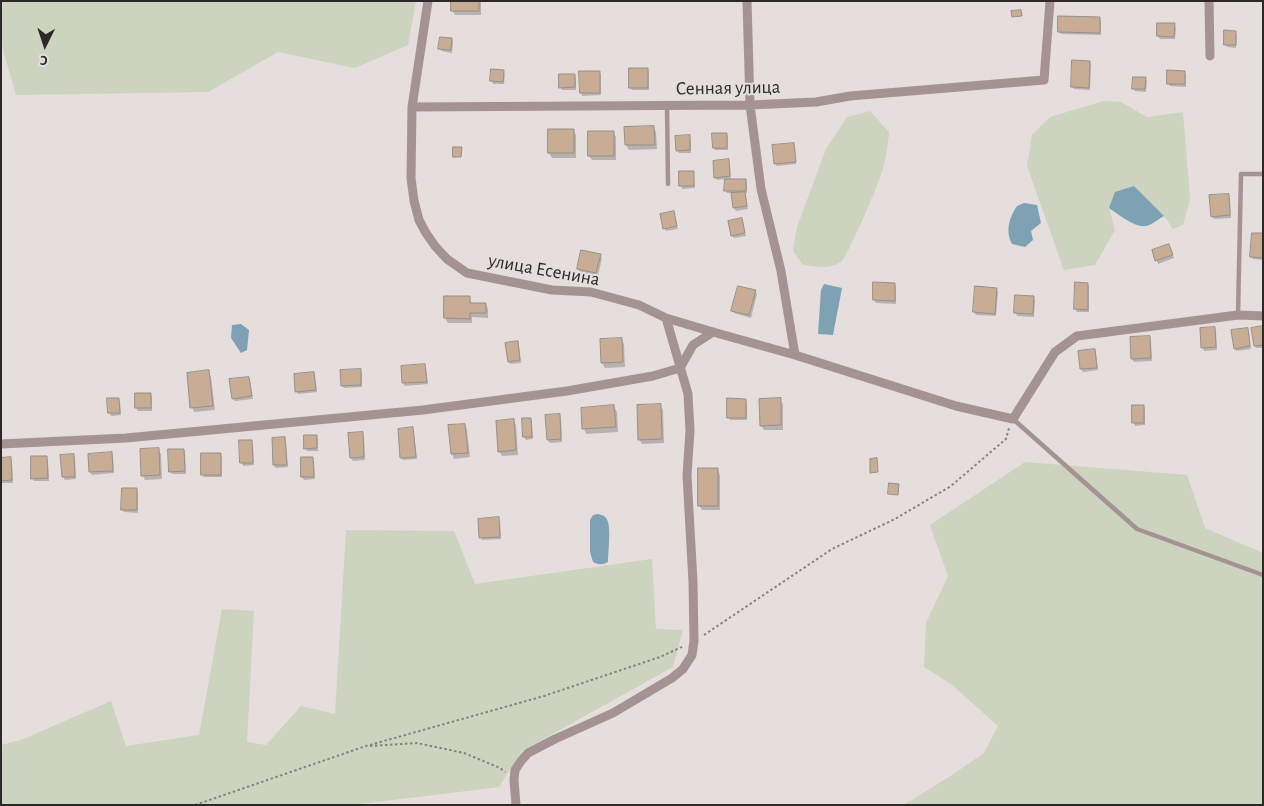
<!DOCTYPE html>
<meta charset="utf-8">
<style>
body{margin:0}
#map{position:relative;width:1264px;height:806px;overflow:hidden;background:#e5dedc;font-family:"Alegreya Sans",sans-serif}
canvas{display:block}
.frame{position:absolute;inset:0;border:2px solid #2c2928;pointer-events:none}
.north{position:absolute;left:20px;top:20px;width:50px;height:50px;-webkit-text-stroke:4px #e5dedc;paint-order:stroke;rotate:184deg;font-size:14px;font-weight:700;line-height:20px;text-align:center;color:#2c2928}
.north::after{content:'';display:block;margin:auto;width:18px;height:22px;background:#2c2928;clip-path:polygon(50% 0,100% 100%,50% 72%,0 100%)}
</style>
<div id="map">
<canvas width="1264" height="806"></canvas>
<div class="frame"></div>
<div class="north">С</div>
</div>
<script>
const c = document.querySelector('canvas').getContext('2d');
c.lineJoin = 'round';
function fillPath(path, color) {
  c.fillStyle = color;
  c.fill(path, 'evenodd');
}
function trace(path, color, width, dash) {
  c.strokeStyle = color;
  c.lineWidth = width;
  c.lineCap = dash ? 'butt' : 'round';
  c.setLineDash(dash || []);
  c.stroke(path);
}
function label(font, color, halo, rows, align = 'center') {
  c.font = font + ' "Alegreya Sans",sans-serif';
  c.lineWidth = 4;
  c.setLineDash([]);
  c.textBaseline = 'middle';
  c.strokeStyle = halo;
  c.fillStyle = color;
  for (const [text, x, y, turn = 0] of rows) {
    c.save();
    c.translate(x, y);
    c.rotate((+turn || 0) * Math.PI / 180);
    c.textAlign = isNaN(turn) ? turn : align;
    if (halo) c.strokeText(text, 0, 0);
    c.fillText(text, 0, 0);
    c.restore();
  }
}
fillPath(new Path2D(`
 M1,1H416L408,45L355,68L278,52L208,92L16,95L1,43Z
 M1104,101L1121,102L1147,117L1183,112L1190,199L1183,225L1173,229L1164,216L1134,187L1109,208L1115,230L1095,265L1064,270L1027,166L1032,135L1050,117Z
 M870,111L889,132C888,148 885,163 880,178C876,189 847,258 841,262C829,270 816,266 803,265L793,251L797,227L826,149L847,117Z
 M1025,462L1187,475L1205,528L1263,553V805H904L952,775L984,753L998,726L951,684L924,667L926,623L948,576L930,525Z
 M346,530L454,531L475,584L652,559L656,629L683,630L673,667L522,751L499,787L352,805H1V745L21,740L111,701L126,746L199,735L222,609L254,611L247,742L266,745L301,706L335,714Z`), '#ccd3bf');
fillPath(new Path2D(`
 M1134,186L1164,216C1158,219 1152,225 1146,226C1135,228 1118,214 1109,208L1115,192Z
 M1024,203L1037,205L1041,223L1031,231L1033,240L1025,247L1012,244C1005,231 1009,218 1017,206Z
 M824,284L842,288L833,335L818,334L821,290Z
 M241,324L249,330L247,350L241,353L231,338L232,325Z
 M598,514C601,515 604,515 606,518C612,525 608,551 608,562C602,565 599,565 593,562L590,552V520L593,515Z`), '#7ea2b3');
fillPath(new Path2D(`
 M452,1H481V15H455L452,10Z
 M1099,18L1101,21V35L1061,34L1059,31Z
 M1174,25L1176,28L1175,39H1160L1158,36Z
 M1235,32L1237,35L1236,48L1227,47L1225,44Z
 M452,39L453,42L452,53L441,51L440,48Z
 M1090,62L1091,65L1090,90L1074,89L1072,86Z
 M647,69L649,72V90H632L630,87Z
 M503,71L505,74L504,84H493L492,81Z
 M599,72L601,75V95L582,96L581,93Z
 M1184,72L1186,75V87L1170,86L1168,83Z
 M574,75L576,78V90H562L561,87Z
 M1145,79L1147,81L1146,92L1135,91L1133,88Z
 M625,128H654L656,132L657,149L629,150L626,145Z
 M549,130H573L576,135V158H552L549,153Z
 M613,133L616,137V160H592L589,156Z
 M726,134L728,137V150H715L714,148Z
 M689,137L691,140V153H679L677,150Z
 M793,144L795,147L796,164L777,166L775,163Z
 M728,161L730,164L731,180H746L747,183V193H745L746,196L748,209L736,211L734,208L732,193H727L726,190V179L717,180L715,177Z
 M693,172L694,175L695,188L682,189L681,186Z
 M1228,195L1230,198L1231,218L1214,219L1212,216Z
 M674,213L678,229L666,231L664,228Z
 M742,220L746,236L734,238L732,236Z
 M1263,235V260L1253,259L1251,256Z
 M1170,248L1174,258L1158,264L1153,251Z
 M600,255L602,258L598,276L580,272L578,269Z
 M894,284L896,287V304L876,303L874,300Z
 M1088,284L1089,287V312H1077L1075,309Z
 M996,289L998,292L996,316L976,315L974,312Z
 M755,291L757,294L751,318L734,313L733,310Z
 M1016,296L1033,297L1035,300L1034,317L1017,316L1016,313Z
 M445,297H469L472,304H486L488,309V318L472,317V323H448L445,318Z
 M1263,327V348H1256L1255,346Z
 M1214,328L1216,331L1217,350L1204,351L1203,348L1201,329Z
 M1247,329L1249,332L1251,349L1236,351L1235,348Z
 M1131,338H1149L1151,341L1152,361L1134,362L1132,359Z
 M621,339L624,344L625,367L605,368L602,363Z
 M517,343L519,346L521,363L510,364L509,361Z
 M1095,350L1096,353L1098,370L1083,372L1081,369Z
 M425,366L426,368L428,384L405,386L403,383L402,367Z
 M360,370L362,373V387L344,388L342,385Z
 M209,372L211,377L215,410L194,412L192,407Z
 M314,373L315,376L317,392L298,394L296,391Z
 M249,378L250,381L253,399L235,401L233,398Z
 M150,394L152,397V411H138L136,408V395Z
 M118,399L120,402L121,415L111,416L109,413Z
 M745,400L747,403V420H730L728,417Z
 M780,400L783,404V430H764L761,425Z
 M660,405L663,410L664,443L642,444L639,439Z
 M1143,406L1145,409V425L1135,426L1134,423Z
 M614,407L617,412L618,432L586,434L584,429Z
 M559,415L561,418L562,442L550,443L548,440Z
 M531,419L532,422L533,439L526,440L524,437Z
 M513,420L516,425L518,455L502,456L499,451Z
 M465,425L467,430L470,457L454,459L452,454Z
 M413,429L414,432L417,459L403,460L401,458Z
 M362,433L364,436L365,460L353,461L351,458Z
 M316,436L318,439V451H307L306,448Z
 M285,439L286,442L288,467L276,468L274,465Z
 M251,441L253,444L254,465L243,466L242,463Z
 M158,449L161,454L162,479L145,480L143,476Z
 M184,450L185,453L186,474H172L170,471Z
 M112,453L113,456L114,473L92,475L90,472Z
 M220,454L222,457V477H204L202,474Z
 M73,455L75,458L76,479L65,480L63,477L62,456Z
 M46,457L48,460L49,481H34L33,478Z
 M10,458L12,461L13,483H1V459Z
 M312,458L314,461L315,479L304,480L302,477Z
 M718,470L720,475V510H702L699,505Z
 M137,490L138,493V513L124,512L122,510Z
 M498,518L500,521L501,539L482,540L481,537Z`), '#0003');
const building = new Path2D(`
 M451,1H479V11H451Z
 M1021,10L1022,16L1012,17L1011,11Z
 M1058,16L1100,17V33L1058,32Z
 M1157,23H1175L1174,37L1157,36Z
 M1224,30L1236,31V45H1224Z
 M440,37L452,38L451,50L438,49Z
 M1072,60L1090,61L1089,88L1071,87Z
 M629,68H648V88H629Z
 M491,69L504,70L503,82L490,81Z
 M1167,70L1185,71V84H1167Z
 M579,71H600V93H580Z
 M559,74H575V87L559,88Z
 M1133,77H1146L1145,89H1132Z
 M654,126L655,145H625L624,127Z
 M548,129H574V153H548Z
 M588,131H614V156H588Z
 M712,133H727V148H713Z
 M690,135V150L676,151L675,136Z
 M794,143L796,162L774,164L772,145Z
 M453,147H462L461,157H453Z
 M729,159L730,176L714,178L713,161Z
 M679,171H694V186H679Z
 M725,179H746V191H724Z
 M745,192L747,206L733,208L731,193Z
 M1229,194L1230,215L1211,217L1209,195Z
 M674,211L677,226L663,229L660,214Z
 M742,218L745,233L731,236L728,221Z
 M1252,233H1263V258L1250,257Z
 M1169,244L1173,255L1155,261L1152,250Z
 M581,250L601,254L596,273L577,269Z
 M873,282L895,283V301L873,300Z
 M1075,282L1088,283V310L1074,309Z
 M738,286L756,290L749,315L731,311Z
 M975,286L997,288L995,314L973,312Z
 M1015,295L1034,296L1033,314L1014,313Z
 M444,296H470V303H486V313H470V319L444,318Z
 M1263,326V345L1254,346L1251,328Z
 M1215,327L1216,347L1201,348L1200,328Z
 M1248,328L1250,346L1234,349L1231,330Z
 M1150,336L1151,358L1131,359L1130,337Z
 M622,338L623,362L601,363L600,339Z
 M518,341L520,360L508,362L505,343Z
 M1095,349L1097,368L1080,369L1078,351Z
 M425,364L427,382L402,383L401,366Z
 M361,369V385L341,386L340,370Z
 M209,370L213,406L190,408L187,373Z
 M314,372L316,390L295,392L294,374Z
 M249,377L252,396L232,399L229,379Z
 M135,393H151V408H135Z
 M107,398H119L120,413H108Z
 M727,398L746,399V418H727Z
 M781,398V425L760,426L759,399Z
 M661,404L662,439L638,440L637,405Z
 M614,405L616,427L582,429L581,408Z
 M1132,405H1144V423H1132Z
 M560,414L561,439L547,440L545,415Z
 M522,418H531L532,437H523Z
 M514,419L516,450L498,452L496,421Z
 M465,424L468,453L451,454L448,425Z
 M413,427L416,457L400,458L398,429Z
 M363,432L364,457L350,458L348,433Z
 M304,435H317V448L304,449Z
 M285,437L287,465H273L272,438Z
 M239,440H252L253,463H240Z
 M159,448L160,475L141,476L140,449Z
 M168,449H184L185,471L169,472Z
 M112,452L113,471L89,472L88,454Z
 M201,453H221V475H201Z
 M74,454L75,477H62L60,455Z
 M31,456H47L48,478L31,479Z
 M11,457L12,480L1,481V458Z
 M301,457H313L314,477H301Z
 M877,458L878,472L870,473V459Z
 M698,468H718V506H698Z
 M889,483L899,484L898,495L888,494Z
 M122,488H137V510H121Z
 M499,517L500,537L479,538L478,519Z`);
fillPath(building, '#c8ac94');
trace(building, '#95908c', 1);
trace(new Path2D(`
 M704,635L832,549L895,519L951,486L1006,439L1009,428
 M370,746L417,743L464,753L500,768L505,772
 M195,805L366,746L544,696L660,657L684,646`), '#888381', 2, [2.5, 2.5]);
trace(new Path2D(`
 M667,105L668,184
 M1238,315L1241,174H1263
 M1013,419L1137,529L1263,575`), '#a49392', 4.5);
trace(new Path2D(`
 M428,1L412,107L411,178L414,201L419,220L426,233L435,246L447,259L467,273L552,290L591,292L639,305L666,318L713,332L795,355L956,406L1013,419L1055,352L1077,336L1238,315L1263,316
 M747,1L750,105L761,189L781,271L795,355
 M1209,1L1210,56
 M412,107L750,105L816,102L850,96L1044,80L1050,1
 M1,444L126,438L423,410L567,391L653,376L680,368L693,345L713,332
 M516,805L514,780L515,770L521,761L528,753L555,739L613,713L672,678L683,669L692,655L694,641L693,582L687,475L690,431L688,394L666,318`), '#a49392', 9);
label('19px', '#2c2928', '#e5dedc', [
 ["Сенная улица",728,88,-1],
 ["улица Есенина",544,270,10]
]);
</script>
